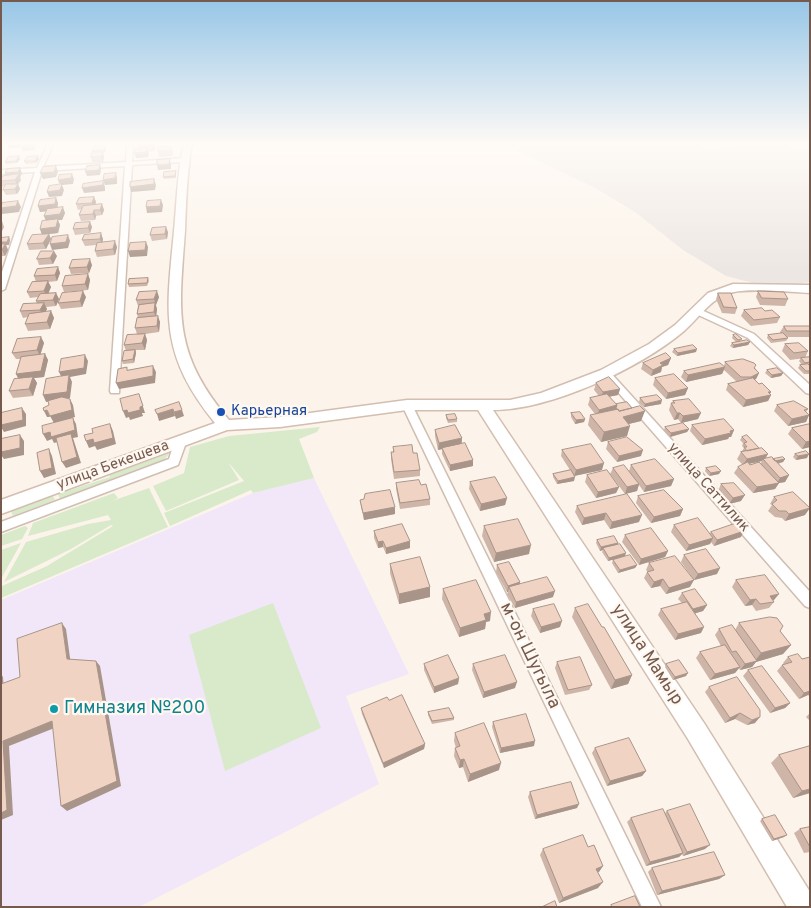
<!DOCTYPE html>
<meta charset="utf-8">
<style>
body{margin:0}
#map{position:relative;width:811px;height:908px;overflow:hidden;background:#fcf4eb;font-family:Overpass,sans-serif}
canvas{display:block}
.frame{position:absolute;inset:0;border:2px solid #765a4e;pointer-events:none}
</style>
<div id="map">
<canvas width="811" height="908"></canvas>
<div class="frame"></div>
</div>
<script>
const c = document.querySelector('canvas').getContext('2d');
c.lineJoin = 'round';
function fillPath(path, color) {
  c.fillStyle = color;
  c.fill(path, 'evenodd');
}
function trace(path, color, width, dash) {
  c.strokeStyle = color;
  c.lineWidth = width;
  c.lineCap = dash ? 'butt' : 'round';
  c.setLineDash(dash || []);
  c.stroke(path);
}
function label(font, color, halo, rows, align = 'center') {
  c.font = font + ' Overpass,sans-serif';
  c.lineWidth = 4.5;
  c.setLineDash([]);
  c.textBaseline = 'middle';
  c.strokeStyle = halo;
  c.fillStyle = color;
  for (const [text, x, y, turn = 0] of rows) {
    c.save();
    c.translate(x, y);
    c.rotate((+turn || 0) * Math.PI / 180);
    c.textAlign = isNaN(turn) ? turn : align;
    if (halo) c.strokeText(text, 0, 0);
    c.fillText(text, 0, 0);
    c.restore();
  }
}
fillPath(new Path2D(`
 M214,143H302L239,148Z
 M501,143L810,145V282L790,285L757,284L726,276L683,250L635,212L597,189Z`), '#ede7e3');
fillPath(new Path2D(`
 M314,478L409,674L346,696L379,784L139,907H1V600L253,493Z`), '#f1e7f9');
fillPath(new Path2D(`
 M320,427L317,432L299,439L314,478L253,493L251,490L170,526L164,513L244,481L228,462L239,480L166,511L153,486L184,473L190,447L229,436Z
 M170,453L163,461L60,499L58,494L110,477L109,475Z
 M149,488L168,527L1,598L2,586L47,566L113,526L111,525L71,549L4,582L26,542L88,524L111,520L108,515L28,536L33,523L114,493L118,498L112,501Z
 M53,496L55,500L13,516L11,511Z
 M25,526L28,528L22,539L1,546V535Z
 M21,543L1,579V550Z
 M273,603L321,728L225,771L189,635Z`), '#d8eac9');
const street = new Path2D(`
 M48,143H54L43,167L126,162L127,143H133L132,162L184,158L187,160L184,162L132,165L119,393H111L110,391L125,166L42,171L5,289L1,291V275L35,172L1,174V170L37,168Z
 M697,308L754,334L810,385V394L806,393L748,338L694,313L693,311Z
 M606,370L609,371L810,592V608L805,606L603,375L601,373L603,371Z
 M407,402L412,405L661,907H642L402,405Z
 M181,436L187,440L178,465L1,532V522L169,459L175,440Z`);
const secondary = new Path2D(`
 M184,143H192C187,172 186,201 185,231C179,313 172,352 229,420L280,417L407,400H510L541,393L601,370L649,344L675,325L708,293L733,284L810,285V293C790,292 751,288 734,292C711,297 700,317 684,331C640,368 551,410 493,410L704,723L810,892V907H787L688,739L478,410H407L280,427L227,430L1,514V500L215,423C159,354 166,314 174,231C177,202 177,172 184,143Z`);
trace(street, '#d0beb2', 3);
trace(secondary, '#d3beb0', 3);
fillPath(street, '#fff');
fillPath(secondary, '#fff');
fillPath(new Path2D(`
 M94,143H106V144L94,145Z
 M139,143H166L154,144L155,147L154,151L148,152V157L136,158Z
 M106,146V149L105,152L103,153L104,157L103,162H92L91,157Z
 M172,147L173,152L172,156L159,157L158,151Z
 M19,156L20,159L17,163L6,164L5,162Z
 M39,159L36,163L26,164L24,161Z
 M176,171V178L164,179L163,177Z
 M22,173L20,178L21,180L18,184L20,189L17,194L6,195L3,190L5,186L2,187L1,185V178Z
 M94,197L96,202L95,205L102,204L104,210L102,215L96,216L95,220L81,221L79,215L81,209L78,210L76,204Z
 M56,198L58,203L57,208L65,213L62,220H58L60,225L58,233L49,234L51,239L46,249L29,250L27,244L42,234L40,229L46,221L44,216L46,211L40,212L38,206Z
 M90,222L92,227L90,233L75,235L73,229Z
 M168,232L167,239L152,241L150,235Z
 M84,235L103,239L102,242L117,247L115,255L97,257L95,251L96,245L85,246L82,240Z
 M9,237L10,240L9,245H6L8,250L5,256H1V238Z
 M57,256L53,264L39,265L37,259Z
 M92,265L89,273L71,274L69,268Z
 M58,267L60,273L57,281L48,282L51,287L48,293H56L59,299L56,306L46,307L47,309L45,312L51,311L54,318L50,329L28,331L25,324L28,317L23,318L20,311L37,303L36,301L38,297L30,298L27,292L36,282L34,276Z
 M88,274L90,280L88,290L64,292L62,286Z
 M148,278L149,281L147,286L129,287L128,284Z
 M758,291L788,299L785,306L760,305L756,297Z
 M718,293L737,308L735,314L722,313L716,299Z
 M86,297L82,307L61,309L58,303Z
 M159,297L156,305L157,309L156,316L160,322L159,332L145,334L147,340L145,350H136V353L134,363L123,364L122,361L126,351L124,345L137,334L135,328L138,318L137,314L138,306L136,300Z
 M744,310L780,317L777,323L751,326L741,316Z
 M784,326H810V337H786L788,338L786,341L771,343L767,338L768,335L781,334L780,332Z
 M733,335L741,341L750,342L748,345L733,348L730,346L732,343L736,342L732,338Z
 M41,337L44,343L40,355L45,354L48,360L44,377L34,378L37,383L33,396L13,398L9,391L19,379L16,374L21,359H16L12,353Z
 M785,344L808,351L805,358L790,360L782,351Z
 M674,349L696,352L677,356L672,352Z
 M810,357V374H804L798,368L800,365H802L799,361L801,358Z
 M671,358L668,365L662,367L661,372L651,376L641,369L643,363Z
 M725,362L755,368L759,373L756,379L754,380L759,384L771,392L770,394L771,395L768,401L743,407L726,390L728,384L737,382L724,370L722,374L686,382L681,377L684,371L724,366Z
 M767,370L783,373L781,376L771,378L765,373Z
 M655,378L688,388L685,395L666,399L653,385Z
 M596,383L620,389L618,395L609,397L616,404L641,421L629,424L627,436L601,442L588,425L590,415L595,414L588,405L590,398L599,396L594,390Z
 M640,398L661,404L644,407L639,402Z
 M673,401L698,419L681,423L678,419L674,420L669,410L671,403H672Z
 M777,405L808,409L806,412L809,415L806,422L788,426L774,411Z
 M571,413L585,419L584,422L575,424L571,417Z
 M446,415L457,419V422L448,423L446,418Z
 M810,422V447L802,449L788,434L792,428L809,424Z
 M692,425L734,430L731,437H729L728,439L702,445L690,431Z
 M665,427L689,429L687,432L670,437L664,430Z
 M435,430L462,438V444L473,466L450,471L442,454V449L438,450L435,436Z
 M742,437L766,459H785L783,462L778,464L789,475L785,482L779,483L775,489L753,493L734,473L738,467L743,465L737,459L741,452H743L742,451L744,448L742,446L743,443L740,440ZM762,461L760,464L750,465L749,464Z
 M608,442L641,456L617,462L606,449Z
 M393,447L413,453L420,470V476L394,479L391,459V452H393Z
 M562,450L602,470L574,476V481L557,484L553,477V474L570,470L561,456Z
 M795,454L807,458L796,460L793,457Z
 M631,465L674,479L671,486L644,492L639,485L637,491L625,494L610,474L613,468L629,471Z
 M706,468L719,474L709,476L705,471Z
 M587,475L619,487L616,493L596,498L585,482Z
 M470,482L507,498L505,505L480,511L469,489Z
 M396,483L421,485L430,499V505L400,509L396,489Z
 M721,484L741,501L729,504L718,491Z
 M638,496L683,509L680,516L651,523L636,503Z
 M774,497L805,515L785,521L782,518L775,517L768,511L772,505L770,504Z
 M360,500L395,514L364,520L361,507Z
 M577,506L639,522L610,529L604,520L582,525L575,512Z
 M674,525L710,533L711,532L741,537L714,546L711,542L710,544L686,551L671,532Z
 M484,526L529,554L494,562L482,536Z
 M374,531L410,541V548L386,554L383,547L378,548L374,538Z
 M625,535L668,551L665,557L639,565L622,542Z
 M597,540L618,545L625,556L608,561L602,552L603,550L600,551L596,543Z
 M684,555L717,574L694,580L681,562Z
 M613,560L637,565L635,568L618,573L612,563Z
 M649,563L690,587L666,594L660,586L651,588L644,578L647,572H648L646,570Z
 M390,564L430,587V597L399,604L390,573Z
 M497,565L520,582V584L553,597L515,608L507,594L508,592H507L496,572Z
 M736,580L774,600L773,601L774,602L769,608L756,611L752,605L745,606L732,587Z
 M443,589L490,621L486,622L485,629L459,637L442,599Z
 M682,593L707,605L703,611L695,613L701,633L675,640L658,615L661,609L682,603L678,599Z
 M575,608L602,627L632,675L628,684L611,689L572,617Z
 M533,609L560,627L540,633L531,616Z
 M739,623L780,631L791,645L783,654L756,662L752,667L740,670L739,668L735,673L710,680L696,658L700,652L721,646L715,635L719,629L735,630Z
 M788,657L802,659L810,657V697L808,695L799,699L777,671L782,665H784L783,663Z
 M557,662L592,685L589,690L565,695L555,668Z
 M424,664L459,678L458,684L434,693L424,670Z
 M473,664L515,688L483,698L472,670Z
 M666,664L686,676L673,680L665,667Z
 M748,670L790,703L785,708L770,713L743,676Z
 M709,687L755,723L747,725L735,719L725,723L705,692Z
 M389,700L425,744L424,749L384,768L362,714L361,708Z
 M428,712L454,718V720L432,724L428,715Z
 M810,713V721L806,717Z
 M493,722L534,746L500,753L492,727Z
 M455,733L499,770L468,782L463,767L459,768L454,756L455,748H456L454,741Z
 M810,746V793L793,798L771,763L779,755Z
 M595,748L646,771L642,776L607,786L592,753Z
 M530,792L577,808L535,819L528,797Z
 M667,811L705,849L683,856L682,854L679,857L646,866L627,822L631,818L665,813Z
 M762,819L784,837L772,841L760,821Z
 M810,827V852L804,853L794,833L800,829Z
 M543,849L603,866L598,872V888L559,903L540,855Z
 M652,868L725,875L719,879L657,895L648,872Z`), '#ceb5a8');
fillPath(new Path2D(`
 M7,143H22L20,148H9Z
 M33,143H36V145L34,150L23,151L21,146Z
 M153,143H154L155,147L154,151L152,146Z
 M106,146V149L105,152L103,153L104,157L103,162L101,156L93,153L92,151Z
 M147,148L149,153L148,157L136,158L134,153Z
 M19,156L20,159L17,163L16,161Z
 M38,156L39,159L36,163L35,161Z
 M170,159L171,165V169L158,170L157,165Z
 M100,165L101,170L100,175L87,176L85,171Z
 M56,166L58,172L56,177L43,179L40,173Z
 M20,168L22,173L20,178L21,180L18,184L20,189L17,194L15,189L17,185L15,180L7,179L5,173Z
 M116,173L117,178V184L105,185L103,180Z
 M72,174L74,179L73,184L62,185L64,190L62,196L49,197L47,192L60,185L58,180Z
 M154,179L156,185L155,190L131,192L130,187Z
 M103,181L105,187V191L84,193L82,188Z
 M94,197L96,202L94,208L92,203Z
 M56,198L58,203L57,210L40,212L38,206Z
 M161,200L163,205L162,212L147,213L146,207Z
 M18,201L21,207L19,212L2,214L1,211V208Z
 M102,204L104,210L102,215L100,210Z
 M63,207L65,213L62,220H58L60,225L58,233L49,234L51,239L46,249L43,243L42,235L40,229L46,221L44,216Z
 M94,210L96,216L95,220L93,214Z
 M2,221L4,227L1,233V222Z
 M90,222L92,227L90,233L88,228Z
 M166,227L168,232L167,239L165,234Z
 M101,233L103,239L102,245L100,239Z
 M68,235L70,241L68,248L52,250L50,244Z
 M9,237L10,240L9,245H6L8,250L5,256L2,250L1,242Z
 M115,241L117,247L115,255L113,249Z
 M146,242L148,247L147,256L130,257L128,251Z
 M54,251L57,256L53,264L50,258Z
 M90,259L92,265L89,273L87,267Z
 M58,267L60,273L57,281L55,275Z
 M88,274L90,280L88,290L85,284Z
 M48,281L51,287L47,297L44,291Z
 M83,291L86,297L82,307L80,301Z
 M157,291L159,297L156,305L154,299Z
 M56,293L59,299L56,306L53,300Z
 M44,303L47,309L43,316L40,310Z
 M155,303L157,309L156,318L154,312Z
 M51,311L54,318L50,329L47,322Z
 M158,316L160,322L159,332L157,326Z
 M145,334L147,340L145,350L142,343Z
 M41,337L44,343L40,356L37,350Z
 M750,342L748,345L733,348L734,345Z
 M697,349L696,352L677,356L678,353Z
 M135,350L136,353L134,363L133,359Z
 M45,354L48,360L44,377L34,378L37,383L33,396L29,389L19,380L16,374Z
 M85,355L88,361L86,374L70,377L72,382L70,398L46,402L43,395L62,378L59,372Z
 M671,358L668,365L662,367L661,372L651,376L653,370L660,363Z
 M153,366L156,372L155,383L119,389L116,383Z
 M725,367L722,374L686,382L688,375Z
 M759,373L756,379L748,383L751,377Z
 M783,373L781,376L771,378L772,375Z
 M688,388L685,395L666,399L668,393Z
 M620,389L618,395L601,398L603,392Z
 M768,392H771L769,395H771L768,401L743,407L746,400Z
 M139,394L145,413H142L143,416L130,420L129,417L126,418L123,411Z
 M70,399L73,405L75,417L54,423L50,416Z
 M662,400L661,404L644,407L645,404Z
 M617,405L615,412L597,416L599,410Z
 M22,408L26,414V426L4,432L1,427V425Z
 M173,409L175,416L159,421L157,414Z
 M47,410L50,417H47L44,411Z
 M182,410L184,416L176,419L174,412Z
 M645,411L641,421L620,426L623,417Z
 M677,413H680L678,419L674,420Z
 M701,413L698,419L681,423L683,416Z
 M809,415L806,422L788,426L792,419Z
 M73,418L76,424L78,437L73,438L81,463L66,468L62,462L72,438L54,443L52,439L47,441L43,434Z
 M585,419L584,422L575,424L576,420Z
 M110,424L113,431L116,444L97,450L95,446L89,448L86,441Z
 M630,426L627,436L601,442L604,432Z
 M689,429L687,432L670,437L671,433Z
 M734,430L731,437H729L728,439L702,445L705,439Z
 M20,435L24,441V455L4,459L1,455V452Z
 M462,438L461,445L438,450L439,443Z
 M810,441V447L802,449L806,442Z
 M49,449L52,456L56,474L44,478L40,471Z
 M643,450L641,456L617,462L619,456Z
 M768,454L764,461L763,459L762,461L743,465L747,459Z
 M809,454L807,458L796,460L798,456Z
 M785,459L783,462L773,464L775,461Z
 M473,460V466L450,471V465Z
 M604,463L602,470L574,476L576,470Z
 M721,471L719,474L709,476L711,473Z
 M789,475L785,482L779,483L775,489L753,493L757,487L777,483L780,478Z
 M575,477L574,481L557,484L558,481Z
 M674,479L671,486L644,492L646,486Z
 M639,484L637,491L625,494L627,487Z
 M619,487L616,493L596,498L598,492Z
 M745,495L741,501L729,504L733,498Z
 M507,498L505,505L480,511L481,504Z
 M395,507V514L364,520L363,513Z
 M810,508L805,515L785,521L789,514Z
 M683,509L680,516L651,523L654,517Z
 M606,513L604,520L582,525L584,518Z
 M642,515L639,522L610,529L612,522Z
 M744,531L741,537L714,546L717,540Z
 M713,538L710,544L686,551L689,545Z
 M383,541V547L378,548V542Z
 M410,541V548L386,554V548Z
 M618,543L617,547L603,548V550L600,551L601,547Z
 M531,545L529,554L494,562L496,553Z
 M668,551L665,557L639,565L641,559Z
 M626,553L625,556L608,561L609,558Z
 M637,565L635,568L618,573L620,570Z
 M720,568L717,574L694,580L698,574Z
 M663,579L660,586L651,588L654,582Z
 M694,580L690,587L666,594L669,588Z
 M520,582L519,589L509,587L508,592H507L508,586Z
 M430,587V597L399,604V594Z
 M555,591L553,597L515,608L516,602Z
 M779,594L774,600L765,602L770,596Z
 M756,599L752,605L745,606L750,600Z
 M707,605L703,611L690,615L693,609Z
 M491,612L490,621L486,622L485,629L459,637L460,628L484,614Z
 M562,621L560,627L540,633L541,627Z
 M62,623L66,629L71,665L67,659Z
 M704,627L701,633L675,640L678,634Z
 M791,645L783,654L756,662L752,667L740,670L745,664L755,661L761,653Z
 M96,661L100,666L121,786L67,811L61,806Z
 M740,667L735,673L710,680L715,674Z
 M688,673L686,676L673,680L675,677Z
 M1,674L3,677L4,691L1,688Z
 M632,675L628,684L611,689L615,680Z
 M459,678L458,684L434,693V687Z
 M517,682L515,688L483,698L484,692Z
 M810,691V693L808,695L799,699L804,693Z
 M790,703L785,708L770,713L775,708Z
 M740,713L735,719L725,723L730,718Z
 M760,717L755,723L747,725L752,720Z
 M52,721L57,727L9,746L13,815L1,820L3,741Z
 M535,741L534,746L500,753L501,748Z
 M425,744L424,749L384,768L383,763Z
 M464,759L463,767L459,768L460,760Z
 M501,763L499,770L468,782L470,774Z
 M646,771L642,776L607,786L610,781Z
 M810,789V793L793,798L802,791Z
 M579,804L577,808L535,819L537,815Z
 M787,835L784,837L772,841L774,839Z
 M710,845L705,849L683,856L687,852Z
 M683,853L679,857L646,866L650,862Z
 M603,866L599,872L592,874L596,869Z
 M725,875L719,879L657,895L662,891Z
 M603,882L598,888L559,903L563,898Z`), '#a89488');
const building = new Path2D(`
 M22,143H33L32,145L21,146Z
 M139,143H153L152,146L138,147Z
 M106,146L104,150L92,151L94,147Z
 M159,147H172L171,151H158Z
 M147,148L146,152L134,153L135,149Z
 M92,152H103L101,156L91,157Z
 M19,156L16,161L5,162L8,157Z
 M38,156L35,161H24L27,157Z
 M170,159L169,164L157,165V160Z
 M100,165L99,170L85,171L87,166Z
 M56,166L54,172L40,173L43,167Z
 M20,168L18,172L5,173L7,169Z
 M176,171L175,176L163,177L164,172Z
 M116,173L115,178L103,180L104,174Z
 M19,174L15,180L1,181V178L3,176Z
 M72,174L71,178L58,180L59,175Z
 M154,179V184L130,187V182Z
 M103,181V185L82,188L83,184Z
 M6,184H18L15,189L3,190Z
 M62,184L60,190L47,192L49,186Z
 M94,197L92,203L76,204L79,198Z
 M56,198L55,204L38,206L40,200Z
 M161,200L160,206L146,207L147,201Z
 M18,201L16,206L1,208L2,203Z
 M102,204L100,210H94L93,214L79,215L83,206Z
 M63,207L60,214L44,216L47,209Z
 M58,219L56,227L40,229L42,221Z
 M90,222L88,228L73,229L75,223Z
 M166,227L165,234L150,235L152,228Z
 M101,233L100,239L82,240L84,235Z
 M49,234L43,243L27,244L32,235Z
 M68,235L66,242L50,244L52,237Z
 M9,237L7,242H1V238Z
 M115,241L113,249L95,251L97,243Z
 M146,242L145,250L128,251L130,243Z
 M1,244H5L2,250H1Z
 M41,251H54L50,258L37,259Z
 M90,259L87,267L69,268L72,260Z
 M58,267L55,275L34,276L37,269Z
 M88,274L85,284L62,286L65,276Z
 M148,278L147,283L128,284L129,279Z
 M48,281L44,291L27,292L32,282Z
 M83,291L80,301L58,303L62,293Z
 M157,291L154,299L136,300L139,292Z
 M758,291L784,292L788,299L762,298Z
 M56,293L53,300L36,301L40,294Z
 M718,293H731L737,308L724,307Z
 M44,303L40,310L20,311L23,304Z
 M155,303L154,312L137,314L139,305Z
 M762,308L765,311L772,310L780,317L754,320L744,310Z
 M51,311L47,322L25,324L29,314Z
 M158,316L157,326L135,328L137,318Z
 M784,326H810V331H787Z
 M783,333L788,338L773,340L768,335Z
 M145,334L142,343L124,345L127,335Z
 M736,334L742,339L738,340L733,335Z
 M41,337L37,350L12,353L17,339Z
 M747,340L750,342L734,345L732,343Z
 M799,343L808,351L794,353L785,344Z
 M693,345L697,349L678,353L674,349Z
 M135,350L133,359L122,361L124,351Z
 M666,353L671,358L660,363L663,365L653,370L643,363Z
 M45,354L41,371L16,374L21,357Z
 M85,355L84,368L59,372L61,359Z
 M810,357V363L809,362L805,363L801,358Z
 M743,359L754,363L756,365L754,368L759,373L751,377H741L725,362Z
 M720,363L725,367L688,375L684,371Z
 M808,364L810,366V371H806L800,365Z
 M153,366V376L116,383L118,369L127,367V370Z
 M777,368L783,373L772,375L767,370Z
 M674,374L688,388L668,393L655,378Z
 M69,375L67,392L43,395L46,379Z
 M33,377L29,389L9,391L14,379Z
 M609,377L620,389L603,392L596,383Z
 M753,378L759,384L762,383L771,392H768L771,395L746,400L728,384Z
 M139,394L143,406L140,407V410L128,413L127,410L123,411L120,399Z
 M607,394L617,405L599,410L590,398Z
 M657,395L662,400L645,404L640,398Z
 M62,397L70,399L72,410L50,416L47,410L44,411L43,408L49,405L48,401Z
 M689,399L701,413L683,416L680,413H677L671,403H675L673,401Z
 M794,401L808,409L804,410L809,415L792,419L777,405Z
 M179,402L182,410L174,412L173,409L157,414L155,410Z
 M627,402L632,408L619,411L616,408L617,405L616,404Z
 M640,406L645,411L623,417L630,426L604,432L590,415L618,409L619,411Z
 M22,408L23,420L1,425V413Z
 M580,412L585,419L576,420L571,413Z
 M455,414L457,419L448,420L446,415Z
 M73,418L75,430L51,437L50,432L43,434L42,426Z
 M724,419L734,430L730,431L731,433L705,439L692,425Z
 M683,423L689,429L671,433L665,427Z
 M110,424L113,438L94,443L93,439L86,441L84,435L93,433L92,429Z
 M810,424V441L806,442L792,428Z
 M455,425L462,438L439,443L435,430Z
 M71,434L77,457L62,462L56,438Z
 M20,435V448L1,452V439Z
 M747,435L759,448L747,451L744,447H747L744,443L747,442L742,437Z
 M627,437L643,450L619,456L608,442Z
 M465,443L473,460L450,465L442,448Z
 M591,444L604,463L576,470L562,450Z
 M412,445L413,453H417L420,470L394,472L391,452H394L393,447Z
 M762,448L768,454L747,459L741,452Z
 M49,449L52,468L40,471L37,453Z
 M806,451L809,454L798,456L795,454Z
 M772,457L789,475L780,478L763,459Z
 M783,457L785,459L775,461L773,459Z
 M655,459L674,479L646,486L631,465Z
 M748,462L750,465L759,462L779,483L757,487L738,467Z
 M624,465L639,484L627,487L613,468Z
 M716,466L721,471L711,473L706,468Z
 M571,470L575,477L558,481L553,474Z
 M607,470L619,487L598,492L587,475Z
 M495,477L507,498L481,504L470,482Z
 M419,480L421,485L426,484L430,499L400,503L396,483Z
 M734,483L745,495L733,498L721,484Z
 M390,490L395,507L363,513L360,500L364,499L365,494Z
 M664,490L683,509L654,517L638,496Z
 M793,492L810,508L789,514L786,511H779L772,504L777,500L774,497Z
 M627,494L642,515L612,522L606,513L584,518L577,506Z
 M698,518L713,538L689,545L674,525Z
 M518,519L531,545L496,553L484,526Z
 M737,523L744,531L717,540L711,532Z
 M402,524L410,541L386,548L383,541L378,542L374,531Z
 M651,528L668,551L641,559L625,535Z
 M614,536L618,543L601,547L597,540Z
 M620,544L626,553L609,558L603,548Z
 M706,549L720,568L698,574L684,555Z
 M630,555L637,565L620,570L613,560Z
 M675,556L694,580L669,588L663,579L654,582L647,572L654,570L649,563Z
 M420,557L430,587L399,594L390,564Z
 M509,562L520,582L508,586L497,565Z
 M765,575L779,594L770,596L774,602L760,604L756,599L750,600L736,580Z
 M547,577L555,591L516,602L509,587Z
 M476,580L491,612L484,614L486,620L460,628L443,589Z
 M695,589L707,605L693,609L682,593Z
 M687,602L704,627L678,634L661,609Z
 M554,604L562,621L541,627L533,609Z
 M588,604L602,627H604L632,675L615,680L575,608Z
 M770,617L777,618L783,626L780,631L791,645L761,653L739,623Z
 M62,623L67,659L96,661L117,781L61,806L52,721L3,741L7,810L1,813V684L20,677L17,639Z
 M732,625L757,661L745,664L736,651L732,652L719,629Z
 M725,645L740,667L715,674L700,652Z
 M798,654L802,659L810,657V691L804,693L782,665L792,662L788,657Z
 M448,655L459,678L434,687L424,664Z
 M505,655L517,682L484,692L473,664Z
 M580,657L592,685L568,690L557,662Z
 M679,660L688,673L675,677L666,664Z
 M762,666L790,703L775,708L748,670Z
 M737,677L760,710V717L752,720L740,713L730,718L709,687Z
 M402,695L425,744L383,763L361,708L387,697L389,700Z
 M449,708L454,718L432,721L428,712Z
 M526,714L535,741L501,748L493,722Z
 M484,723L501,763L470,774L464,759L460,760L455,748L460,746L455,733Z
 M629,738L646,771L610,781L595,748Z
 M810,746V789L802,791L779,755Z
 M571,782L579,804L537,815L530,792Z
 M690,804L710,845L687,852L667,811Z
 M663,809L683,853L650,862L631,818Z
 M775,815L787,835L774,839L762,819Z
 M810,827V847L800,829Z
 M583,835L588,847L594,845L603,866L596,869L603,882L563,898L543,849Z
 M714,852L725,875L662,891L652,868Z
 M635,896L640,907H612L611,905Z
 M555,901L557,907H542Z`);
fillPath(building, '#f0d3c3');
trace(building, '#a89488', 1);
const sky = c.createLinearGradient(0, 0, 0, 271);
sky.addColorStop(0, '#97c6e7');
sky.addColorStop(0.53, '#fefaf6');
sky.addColorStop(1, '#fefaf600');
c.fillStyle = sky;
c.fillRect(0, 0, 811, 271);
for (const [x, y, r, color] of [
 [221,412,5,"#1a4fb4"],
 [54,709,5,"#0f9aa8"]
]) {
  const dot = new Path2D();
  dot.arc(x, y, r, 0, 2 * Math.PI);
  c.fillStyle = color;
  c.fill(dot);
  trace(dot, '#fef8f1', 2);
}
label('15px', '#164399', '#fef8f1', [
 ["Карьерная",231,412]
], 'left');
label('15px', '#765a4e', '#fef8f1', [
 ["улица Бекешева",113,466,-20],
 ["улица Саттилик",708,488,48]
]);
label('18px', '#765a4e', '#fef8f1', [
 ["улица Мамыр",646,655,57],
 ["м-он Шугыла",529,656,64]
]);
label('18px', '#0d838f', '#fef8f1', [
 ["Гимназия №200",64,709]
], 'left');
</script>
